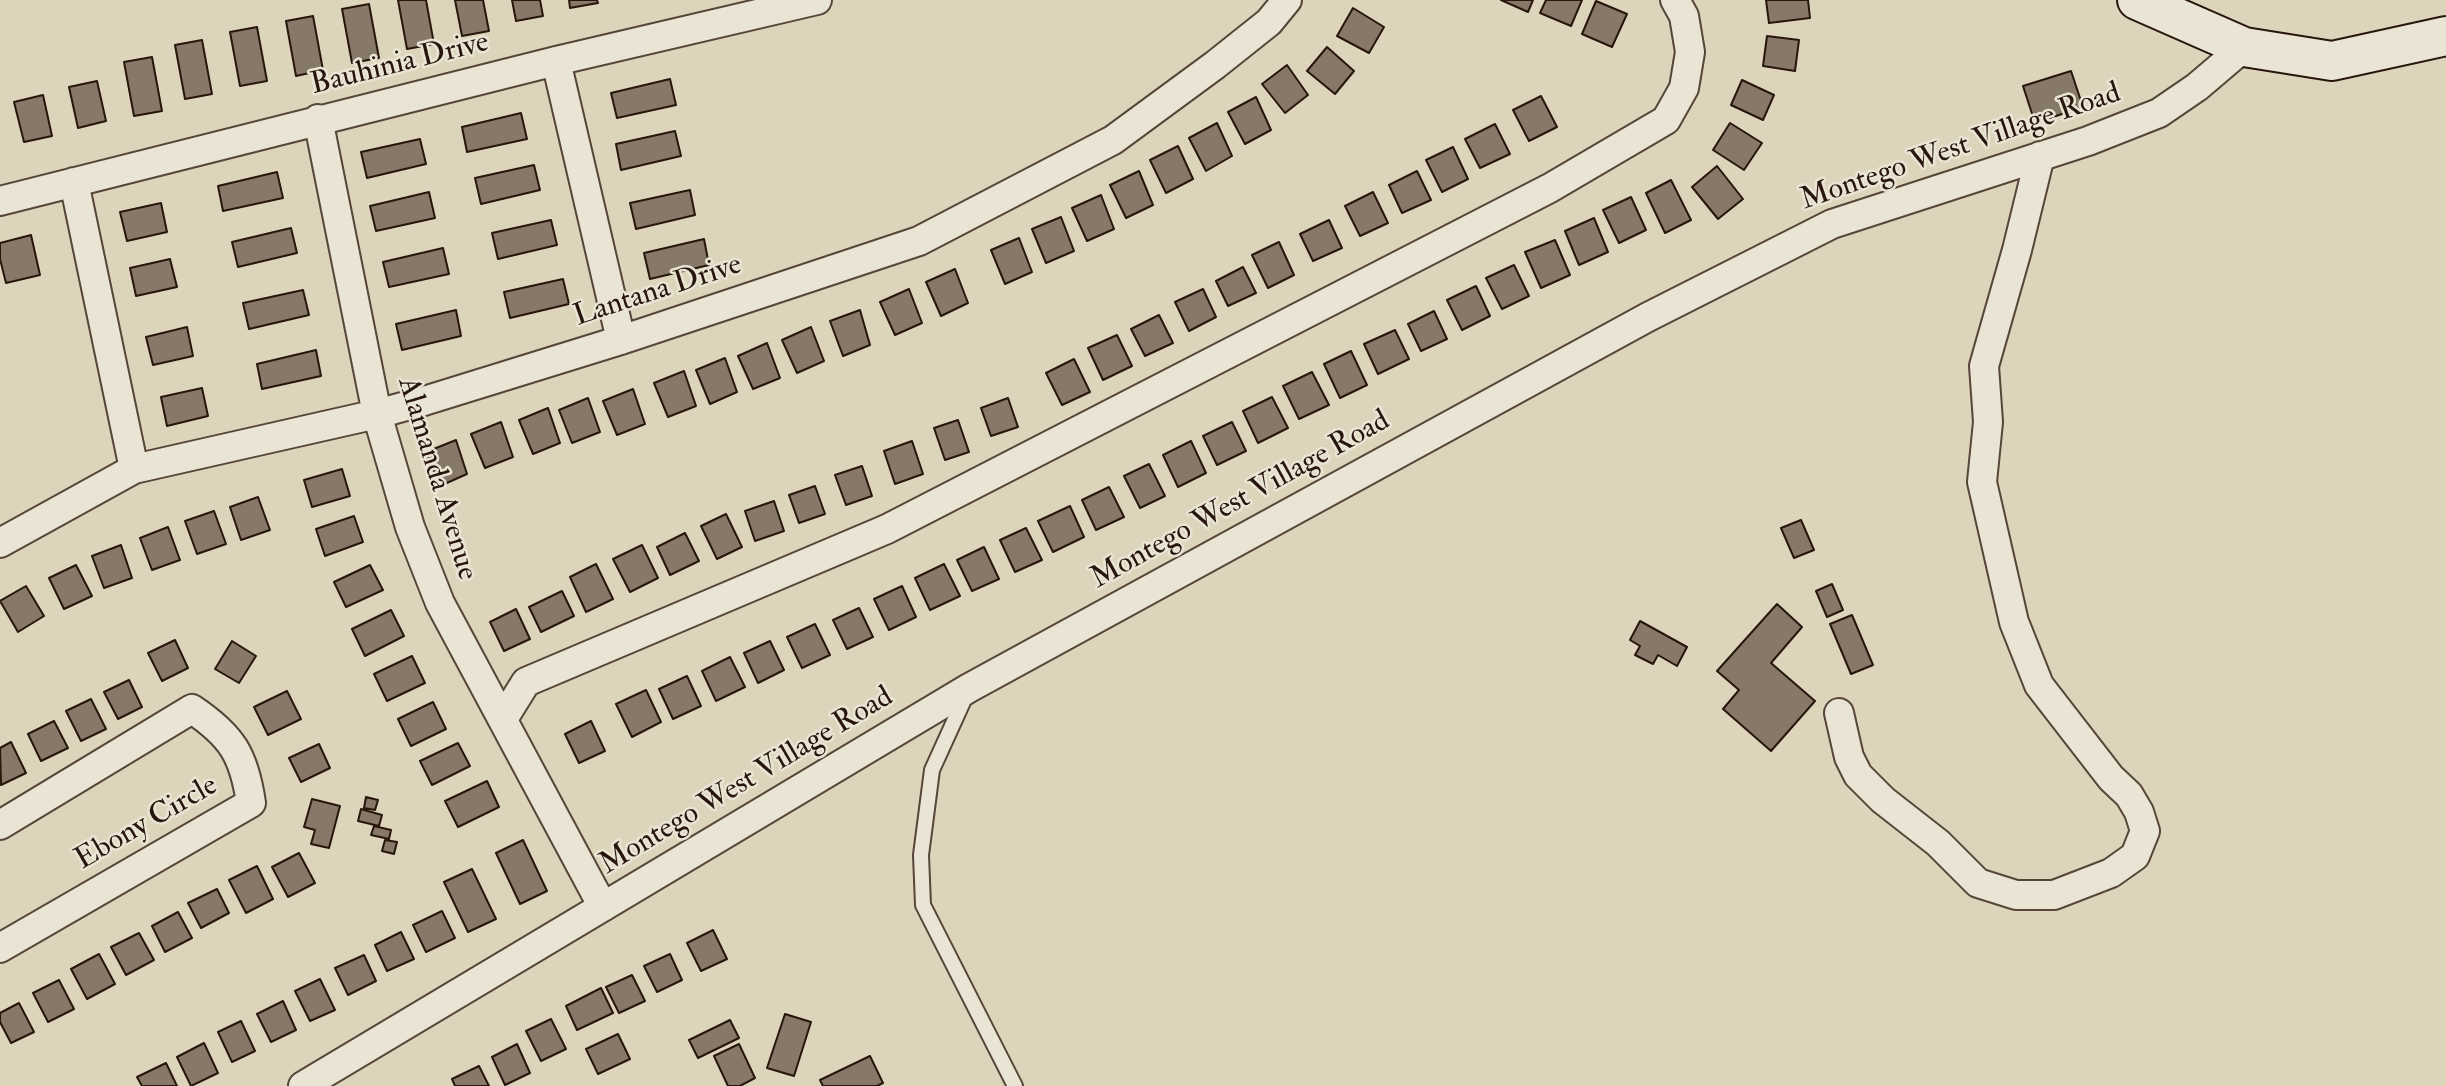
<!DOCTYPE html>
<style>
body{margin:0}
canvas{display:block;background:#ddd5bb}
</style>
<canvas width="2446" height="1086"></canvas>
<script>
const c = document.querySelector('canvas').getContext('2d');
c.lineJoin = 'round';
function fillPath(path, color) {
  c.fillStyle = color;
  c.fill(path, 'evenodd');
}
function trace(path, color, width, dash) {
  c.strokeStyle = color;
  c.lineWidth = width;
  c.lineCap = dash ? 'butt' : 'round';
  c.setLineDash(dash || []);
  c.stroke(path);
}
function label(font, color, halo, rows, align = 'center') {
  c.font = font + ' "IM FELL Double Pica",serif';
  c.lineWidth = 5;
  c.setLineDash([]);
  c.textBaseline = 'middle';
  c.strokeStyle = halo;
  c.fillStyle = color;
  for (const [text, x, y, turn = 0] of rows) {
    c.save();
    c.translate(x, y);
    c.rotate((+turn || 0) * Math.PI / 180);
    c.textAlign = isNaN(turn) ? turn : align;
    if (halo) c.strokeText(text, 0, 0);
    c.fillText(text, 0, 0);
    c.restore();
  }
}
const building = new Path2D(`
 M398,0H426L434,44L407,49Z
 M455,0H483L489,31L462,36Z
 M512,0H540L543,16L516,21Z
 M569,0H597L598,3L570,8Z
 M1501,0H1533L1528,12Z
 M1546,0H1582L1571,26L1540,13Z
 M1766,0H1808L1810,18L1769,23Z
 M1596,1L1627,14L1612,47L1582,34Z
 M369,4L379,58L352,63L342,9Z
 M1353,8L1384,27L1369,53L1337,36Z
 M313,16L323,70L296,76L286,21Z
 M257,27L267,81L240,86L230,32Z
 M1767,36L1799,40L1795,71L1763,66Z
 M202,40L212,94L185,99L175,45Z
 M1327,47L1354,71L1335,94L1307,71Z
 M152,57L162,111L134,116L124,62Z
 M1287,65L1308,95L1285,113L1262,84Z
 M2071,71L2083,107L2035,123L2023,86Z
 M670,79L676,105L617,118L611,93Z
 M1742,80L1774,95L1763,120L1731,105Z
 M97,81L106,121L78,128L69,87Z
 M43,95L52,136L24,142L14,102Z
 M1541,96L1557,127L1529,141L1513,110Z
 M1256,97L1271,130L1245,144L1228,112Z
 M521,113L527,139L467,152L462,127Z
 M1217,123L1232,156L1206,171L1189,138Z
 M1730,123L1762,143L1744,170L1713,150Z
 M1495,124L1510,154L1480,168L1465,139Z
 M675,131L681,156L621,170L616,144Z
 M420,139L426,164L367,178L361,152Z
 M1178,146L1193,179L1166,193L1150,160Z
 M1453,147L1468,179L1442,192L1426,160Z
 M534,165L540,190L481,204L475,178Z
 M1717,166L1743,199L1718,219L1692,187Z
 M1139,171L1153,205L1126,218L1110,185Z
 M1417,171L1431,200L1402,213L1389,185Z
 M277,172L283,198L223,211L218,186Z
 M1671,180L1691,220L1665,233L1646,193Z
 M690,190L695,215L636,229L630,203Z
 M429,192L435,218L376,231L370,206Z
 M1373,192L1388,223L1360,236L1345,206Z
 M1101,195L1114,229L1087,241L1072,208Z
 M1631,197L1646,230L1619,243L1603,210Z
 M161,203L167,232L127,241L120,212Z
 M1061,217L1074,251L1046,263L1032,229Z
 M1594,218L1608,252L1579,265L1565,231Z
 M551,220L557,245L498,259L492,233Z
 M1329,220L1342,248L1313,261L1300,234Z
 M291,228L297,253L238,267L232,242Z
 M31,235L40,275L6,283L0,259V243Z
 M1019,238L1032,272L1005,284L991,250Z
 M704,239L709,265L650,279L644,253Z
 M1555,240L1570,275L1541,288L1525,252Z
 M1279,242L1294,275L1268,288L1252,255Z
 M443,248L449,274L389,287L383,262Z
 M170,259L177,287L136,296L130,268Z
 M1514,265L1529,296L1502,309L1486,278Z
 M1243,267L1256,293L1228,306L1216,281Z
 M955,269L968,303L941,316L926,282Z
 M563,279L569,304L510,318L504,292Z
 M1476,286L1490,316L1462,330L1447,300Z
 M909,289L922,323L895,335L880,302Z
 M1203,289L1216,317L1189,331L1175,302Z
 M303,290L309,315L249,329L243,303Z
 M456,310L461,336L402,350L396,324Z
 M860,310L870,345L843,356L830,321Z
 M1434,311L1447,339L1421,351L1408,324Z
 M1159,315L1173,343L1145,356L1131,329Z
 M187,327L193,356L153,365L146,337Z
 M811,327L824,361L797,373L782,340Z
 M1395,330L1409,359L1378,374L1364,344Z
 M1117,335L1132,366L1103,380L1088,348Z
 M767,343L780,378L753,389L738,356Z
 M316,350L321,376L262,389L257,364Z
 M1351,351L1367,385L1340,398L1324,364Z
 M725,358L737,392L710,404L696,370Z
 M1074,359L1090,392L1062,405L1046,373Z
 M684,371L696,406L668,417L654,383Z
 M1312,372L1329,405L1299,419L1283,386Z
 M202,388L208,416L167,426L161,397Z
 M633,389L645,424L617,435L603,401Z
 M1272,397L1288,428L1258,443L1243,411Z
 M588,398L600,432L572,443L559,410Z
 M1008,398L1018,427L991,436L981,408Z
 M548,408L560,443L533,454L519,420Z
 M958,420L969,452L945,460L934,428Z
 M501,422L513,457L485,468L471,434Z
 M1232,422L1246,451L1217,465L1203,436Z
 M456,440L467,474L440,486L426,452Z
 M912,441L923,474L895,484L884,451Z
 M1191,441L1206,473L1178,487L1163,455Z
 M1149,464L1165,496L1140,508L1124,476Z
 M862,466L872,496L846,505L835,475Z
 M342,469L350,496L312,507L304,480Z
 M815,486L825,514L799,523L789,495Z
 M1109,487L1124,517L1096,530L1082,500Z
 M258,497L270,530L241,540L230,507Z
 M774,501L784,531L755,541L745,511Z
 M1070,506L1084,537L1053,552L1038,521Z
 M214,511L226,544L197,554L185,521Z
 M726,514L742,547L717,559L701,526Z
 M354,516L363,542L325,556L316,529Z
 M1801,520L1814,550L1794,558L1781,528Z
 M168,527L180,560L152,570L140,538Z
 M1026,528L1042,560L1015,572L1000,540Z
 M685,533L699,561L670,575L657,547Z
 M121,545L132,578L104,588L92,556Z
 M642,545L658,578L630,592L613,559Z
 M984,547L999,579L972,591L957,560Z
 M596,564L613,599L586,612L570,577Z
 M944,564L960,596L930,610L915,578Z
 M76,565L92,596L64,609L49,578Z
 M370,565L383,590L346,607L334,582Z
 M1832,584L1843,610L1827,617L1816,591Z
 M26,586L44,616L18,632L0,601Z
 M902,586L916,617L889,630L874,599Z
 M562,591L574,616L541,632L529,607Z
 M1777,604L1802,627L1771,663L1815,701L1771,751L1723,709L1739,690L1717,671Z
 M859,608L873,637L847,649L833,620Z
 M516,609L530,639L504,651L490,622Z
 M391,610L404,636L365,656L352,629Z
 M1852,615L1873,665L1851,674L1830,624Z
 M1640,621L1687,647L1677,666L1658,655L1653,664L1635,655L1640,646L1630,640Z
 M815,624L830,655L802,668L787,637Z
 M175,640L188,668L162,681L148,653Z
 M232,641L256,656L239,683L215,669Z
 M770,641L784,670L758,683L744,653Z
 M412,656L425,683L387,701L374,674Z
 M730,657L745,687L716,701L702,671Z
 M687,676L701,706L673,719L659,689Z
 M129,680L142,707L118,719L104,692Z
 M646,690L661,722L632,737L616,704Z
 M287,691L301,719L268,735L254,707Z
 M91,699L106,729L81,741L66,711Z
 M433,702L446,729L411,746L398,719Z
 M54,721L68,748L41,761L28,734Z
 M591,721L605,751L579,763L565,734Z
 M11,742L26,773L1,785L0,748Z
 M458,743L470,766L432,785L420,761Z
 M319,744L330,768L301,782L289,758Z
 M487,781L499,807L458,827L445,801Z
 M366,797L378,800L375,810L364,808Z
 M312,799L340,806L329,848L311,844L315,830L304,827Z
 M361,809L382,815L379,826L358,821Z
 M374,826L391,830L389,839L371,835Z
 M385,840L397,842L394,854L382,851Z
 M523,840L547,891L520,904L496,853Z
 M299,853L315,883L288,897L272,867Z
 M257,866L273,899L246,913L229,880Z
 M472,869L496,919L468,932L444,882Z
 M217,889L229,913L201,928L188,903Z
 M442,911L455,938L426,952L413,925Z
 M178,912L192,938L165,952L152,926Z
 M713,930L727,959L701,971L687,943Z
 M401,932L414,959L387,971L375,945Z
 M139,933L154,960L126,975L111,947Z
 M99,954L115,984L87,999L71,969Z
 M670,954L682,980L657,992L644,966Z
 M364,955L376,981L348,995L335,968Z
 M632,975L645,1001L619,1013L606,987Z
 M320,979L335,1010L310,1021L295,991Z
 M59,980L74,1009L48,1022L33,993Z
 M601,988L613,1013L577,1030L566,1006Z
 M283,1001L296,1030L271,1042L257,1014Z
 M19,1003L34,1032L11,1043L0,1022V1013Z
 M785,1014L811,1022L794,1076L767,1068Z
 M551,1019L566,1049L541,1061L526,1031Z
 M730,1020L739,1038L698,1058L689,1040Z
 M241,1021L255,1051L232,1062L218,1032Z
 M618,1034L630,1059L598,1074L586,1049Z
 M204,1043L218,1073L191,1086L177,1057Z
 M517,1044L530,1073L505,1085L492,1057Z
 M739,1044L755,1078L740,1086H728L714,1056Z
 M870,1056L883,1083L877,1086H823L820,1080Z
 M166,1063L177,1086H142L137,1077Z
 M479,1066L489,1086H455L452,1079Z`);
fillPath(building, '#867967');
trace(building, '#28160d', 2);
const lane = new Path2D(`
 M967,693L932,770L921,855L923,905L1015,1086`);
const street = new Path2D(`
 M556,61L621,340
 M318,119L377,414L410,527L440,603L603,907
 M74,182L134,469
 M0,201L556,61L817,0
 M0,543L134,469L377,414L424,401L621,340L919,241L1113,140L1215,65L1269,22L1287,0
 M1839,713L1849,757L1858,775L1883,800L1938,843L1978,883L2016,895H2054L2111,873L2135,856L2145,831L2139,812L2129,795L2111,778L2039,685L2014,622L1982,482L1988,422L1984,366L2017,250L2040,156
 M503,719L526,682L887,529L1550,188L1666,120L1684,88L1690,52L1684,16L1675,0
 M0,825L192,709C232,736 244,755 251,803L0,948
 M303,1086L969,688L1648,317L1832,224L2088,141L2159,113L2197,87L2244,47`);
const secondary = new Path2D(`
 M2137,0L2244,47L2332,61L2446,36`);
trace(lane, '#554638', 18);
trace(street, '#554638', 32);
trace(secondary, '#28160d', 42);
trace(lane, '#e9e4d3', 14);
trace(street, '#e9e4d3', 28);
trace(secondary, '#e9e4d3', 38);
label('30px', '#28160d', '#e9e4d3', [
 ["Bauhinia Drive",400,65,-14],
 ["Montego West Village Road",1961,148,-19],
 ["Lantana Drive",658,292,-18],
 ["Alamanda Avenue",436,479,73],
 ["Montego West Village Road",1241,501,-29],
 ["Montego West Village Road",747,782,-31],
 ["Ebony Circle",147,824,-30]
]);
</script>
